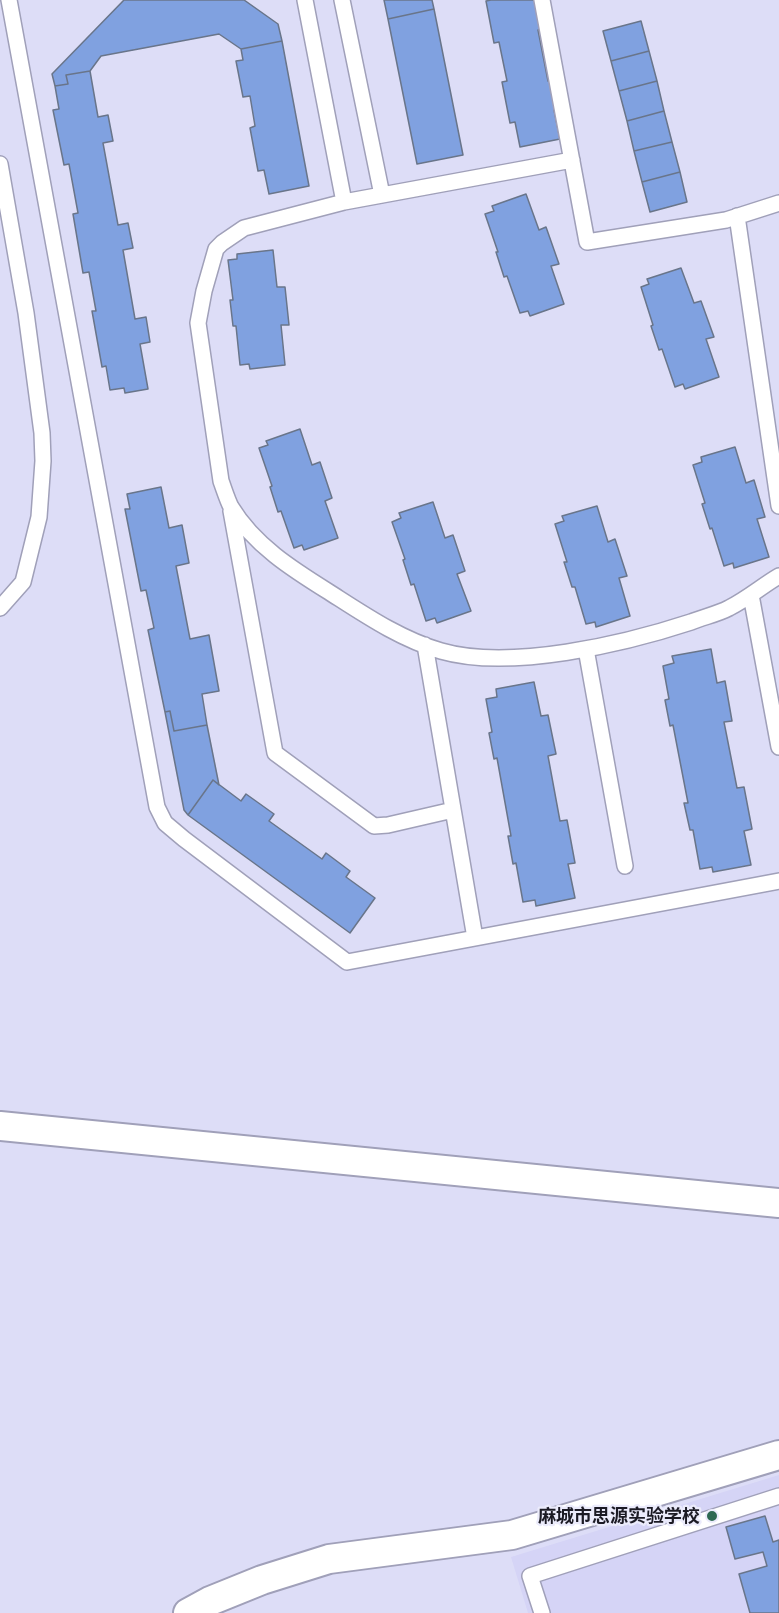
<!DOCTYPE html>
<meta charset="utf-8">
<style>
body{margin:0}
canvas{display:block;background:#ddddf7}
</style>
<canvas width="779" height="1613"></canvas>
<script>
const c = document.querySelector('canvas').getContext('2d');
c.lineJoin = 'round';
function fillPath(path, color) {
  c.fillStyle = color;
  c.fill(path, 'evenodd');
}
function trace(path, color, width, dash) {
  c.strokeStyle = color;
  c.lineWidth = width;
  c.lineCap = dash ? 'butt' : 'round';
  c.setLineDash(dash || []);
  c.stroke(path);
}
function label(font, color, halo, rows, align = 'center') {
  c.font = font + ' Barlow,"Noto Sans SC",sans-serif';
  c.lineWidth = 4.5;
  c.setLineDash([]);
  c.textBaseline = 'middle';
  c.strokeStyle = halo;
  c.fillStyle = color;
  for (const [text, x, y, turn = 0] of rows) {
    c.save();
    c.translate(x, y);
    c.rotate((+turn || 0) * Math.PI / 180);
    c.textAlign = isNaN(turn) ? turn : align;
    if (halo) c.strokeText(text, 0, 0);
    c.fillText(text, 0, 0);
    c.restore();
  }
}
fillPath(new Path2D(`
 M779,1475V1613H528L511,1557Z`), '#d5d4f6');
const building = new Path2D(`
 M124,0H244L278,24L282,41L241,49L219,34L101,56L90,71L66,75L68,84L55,86L52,74Z
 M384,0H432L434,9L388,19Z
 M491,0H536L542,29L538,30L548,81L551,80L557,110H554L560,139L520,147L515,122L510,123L502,82L507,81L499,42L494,43L486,1Z
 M434,9L463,155L417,164L388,19Z
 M641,21L649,51L611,61L603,31Z
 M282,41L309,186L269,194L264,170L258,171L250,128L255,126L250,96L243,97L236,61L243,60L241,49Z
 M649,51L657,81L619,91L611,61Z
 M90,71L98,117L108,115L113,141L103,143L118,225L128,223L133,248L123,250L135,319L146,317L150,342L140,344L148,389L125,393L124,388L110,390L106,366L102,367L92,311H96L89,272L83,273L73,214L78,213L69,164L64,165L53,110L59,109L55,86L68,84L66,75Z
 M657,81L664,111L627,121L619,91Z
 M664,111L672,142L634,151L627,121Z
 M672,142L680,172L642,182L634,151Z
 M680,172L687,202L650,212L642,182Z
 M526,194L539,230L546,227L559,264L551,266L564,304L530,316L528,311L520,313L507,276L504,277L496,252H498L485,214L494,211L492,206Z
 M273,250L277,287H285L289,325H281L285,365L250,369L249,364L240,365L236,326H233L230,300H233L228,260L237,259V254Z
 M681,268L694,303L701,301L714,337L706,339L719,377L685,389L683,384L675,387L662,349L659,350L651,326L653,325L641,287L649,284L647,279Z
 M300,429L312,465L320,462L332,498L325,501L338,538L304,550L302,545L294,548L281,511L278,512L270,487L272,486L259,448L268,445L266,441Z
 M735,447L746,483L754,480L765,517L757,519L769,557L734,568L733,563L724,566L712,528L710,529L702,504L705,503L693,465L702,462L701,457Z
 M161,487L169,528L182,525L189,563L176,566L190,639L209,635L219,691L202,694L207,725L174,731L170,711L165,712L148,630L154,628L146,590L141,591L125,509H130L127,494Z
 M433,502L445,538L453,535L465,571L457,574L471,611L437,623L435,618L426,621L414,584L411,585L403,560L405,559L392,522L401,518L399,513Z
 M597,506L608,542L615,539L627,576L619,578L630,616L596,627L595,622L586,624L575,587H572L564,562H567L555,524L564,521L562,516Z
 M711,649L717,683L725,681L732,721L724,722L737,788L744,787L752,829L744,831L751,865L713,872L712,867L700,869L693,830H690L684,803H688L673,725L670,726L665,700L669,699L663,666L674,663L672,656Z
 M534,682L541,716L548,715L556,754L548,756L560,821L567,820L575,863L568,864L575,898L536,906L535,900L523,902L516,863L513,864L508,836H511L497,758L494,759L489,733L492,732L486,699L497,697L496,689Z
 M170,711L174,731L207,725L219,785L213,780L188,815L184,810L165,712Z
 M213,780L241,801L246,794L274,814L269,821L322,859L326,853L350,871L346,877L375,898L350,933L188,815Z
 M765,1516L773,1542L779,1540V1613H750L739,1574L767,1566L763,1552L735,1559L726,1527Z`);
fillPath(building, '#80a1e0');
trace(building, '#69758a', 1.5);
const lane = new Path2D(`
 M9,0L157,807L165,823L184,839L347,962L779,881
 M305,0L344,202
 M342,0L382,195
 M542,0L587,242L726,220L779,203
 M572,160L344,202L244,228L222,243L216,249L204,291L198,323L221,481C224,489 227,499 231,507C254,545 292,569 329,592C365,615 400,639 441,651C510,671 624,644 691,622C703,617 718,614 729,608C747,599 762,586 779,576
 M0,164L26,313L42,433L43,461L39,517L23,582L0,608
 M737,216L779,506
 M231,511L275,753L374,826L388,825L453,810
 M751,595L779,747
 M425,645L475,938
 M586,649L625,866
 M542,1613L530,1576L779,1496`);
const street = new Path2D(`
 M0,1126L779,1203
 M188,1613L210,1601L262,1580L329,1559L512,1535L779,1455`);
trace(lane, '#a0a0b9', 18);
trace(street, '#a0a0b9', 32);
trace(lane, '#fff', 15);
trace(street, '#fff', 28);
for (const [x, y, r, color] of [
 [712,1516,6,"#2e6952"]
]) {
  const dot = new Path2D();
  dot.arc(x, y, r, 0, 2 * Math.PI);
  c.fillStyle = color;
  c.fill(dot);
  trace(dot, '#ebebfb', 2);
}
label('bold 18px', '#1b1a24', '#ebebfb', [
 ["麻城市思源实验学校",700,1516]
], 'right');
</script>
